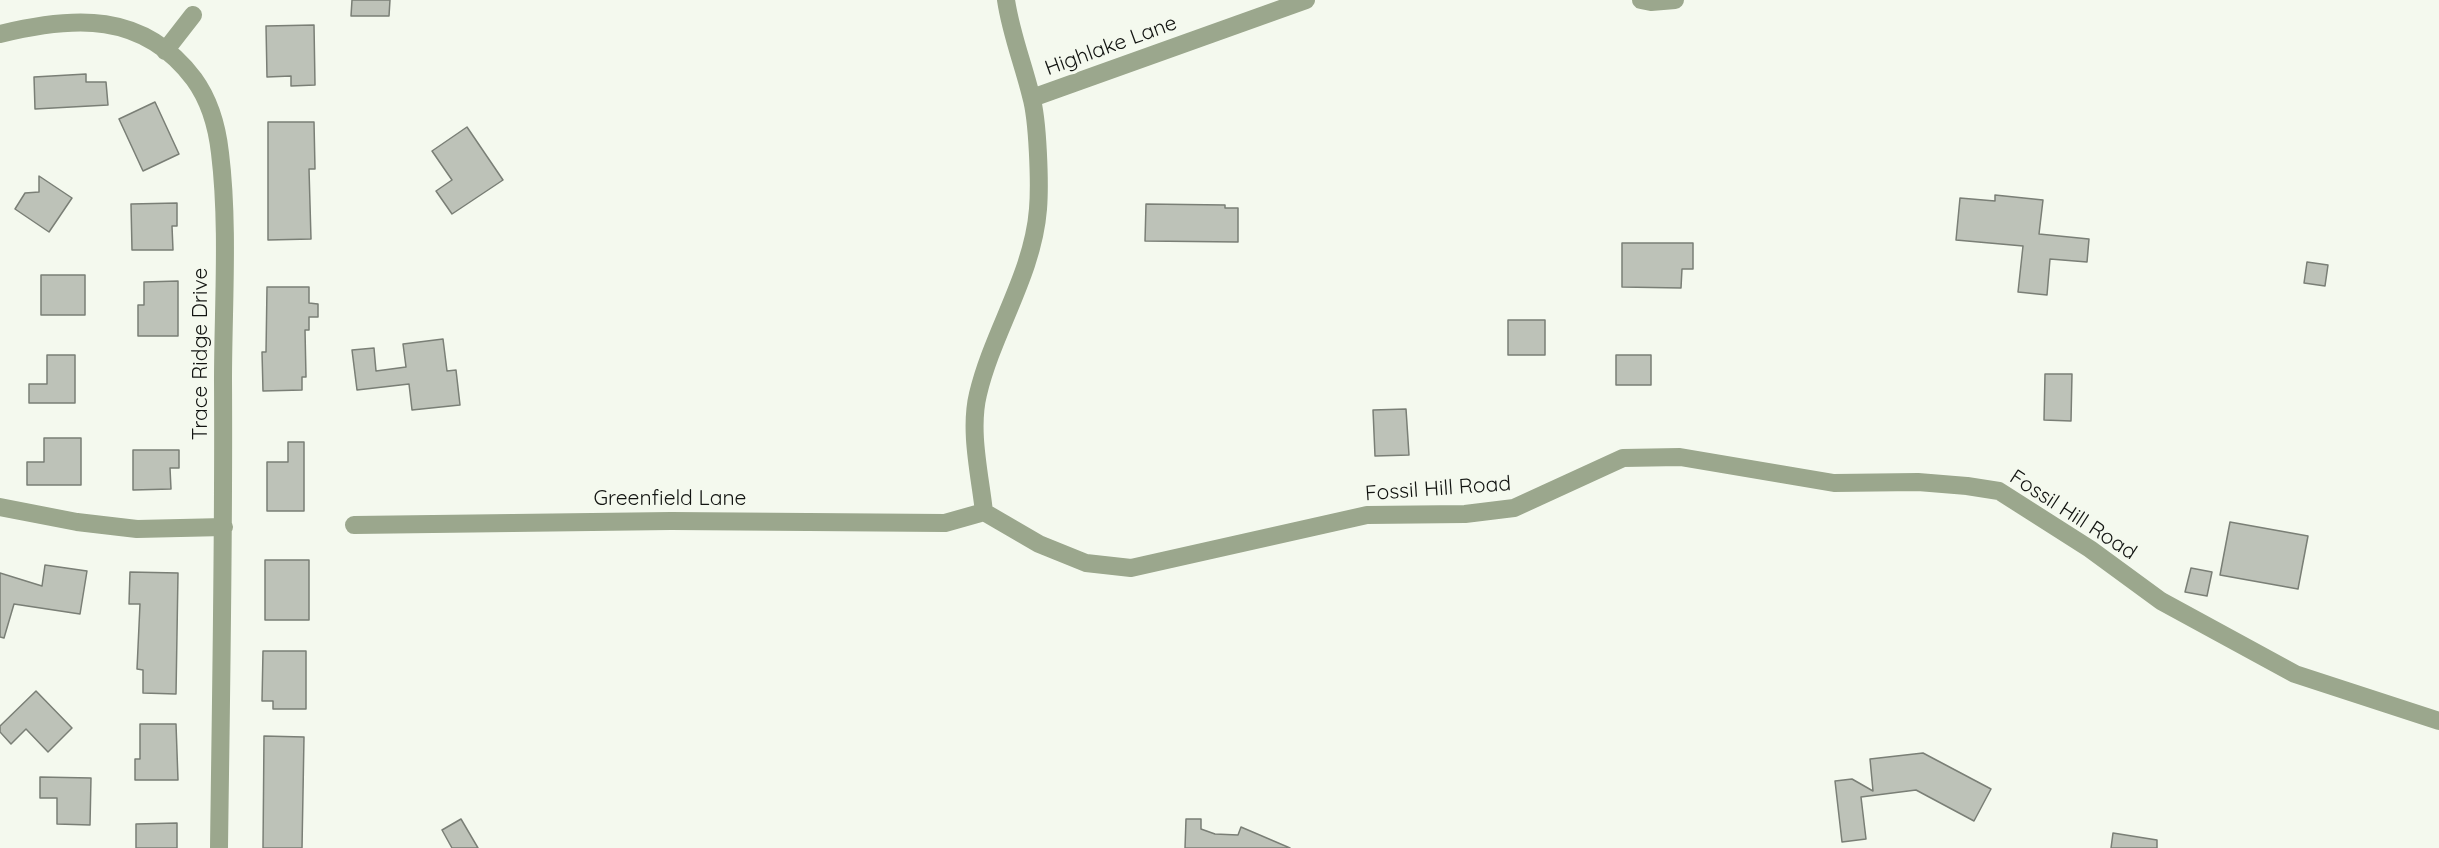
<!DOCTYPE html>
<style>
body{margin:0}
canvas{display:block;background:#f4f9ee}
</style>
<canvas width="2439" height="848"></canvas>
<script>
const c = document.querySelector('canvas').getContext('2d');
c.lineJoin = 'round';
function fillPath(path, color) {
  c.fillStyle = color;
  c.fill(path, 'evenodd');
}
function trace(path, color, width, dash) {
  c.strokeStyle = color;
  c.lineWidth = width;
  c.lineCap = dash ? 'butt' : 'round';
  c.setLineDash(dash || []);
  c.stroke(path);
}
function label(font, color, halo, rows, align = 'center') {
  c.font = font + ' Quicksand,sans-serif';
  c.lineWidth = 6;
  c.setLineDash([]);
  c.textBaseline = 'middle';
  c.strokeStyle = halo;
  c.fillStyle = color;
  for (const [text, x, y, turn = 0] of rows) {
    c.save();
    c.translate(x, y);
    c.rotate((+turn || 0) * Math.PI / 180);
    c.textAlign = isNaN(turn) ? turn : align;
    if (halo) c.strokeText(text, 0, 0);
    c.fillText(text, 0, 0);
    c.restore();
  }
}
const building = new Path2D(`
 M352,0H390L389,16H351Z
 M314,25L315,85L291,86V76L267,77L266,26Z
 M86,74V82H106L108,105L35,109L34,77Z
 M155,102L179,154L143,171L119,119Z
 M268,122H314L315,169H309L311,239L268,240Z
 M467,127L503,180L452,214L436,191L452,180L432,151Z
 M39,176L72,198L49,232L15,209L25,193L39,192Z
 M1995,195L2043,200L2039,234L2089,239L2087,262L2050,259L2047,295L2018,292L2023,246L1956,240L1960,198L1995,201Z
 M177,203V226H172L173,250H132L131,204Z
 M1146,204L1225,205V208H1238V242L1145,241Z
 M1622,243H1693V269H1682L1681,288L1622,287Z
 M2307,262L2328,265L2325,286L2304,283Z
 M41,275H85V315H41Z
 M178,281V336H138V305H144V282Z
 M267,287H309V303L318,304V317H309V330H305L306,377H302V390L263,391L262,352H266Z
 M1508,320H1545V355H1508Z
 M443,339L447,371L456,370L460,405L412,410L409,384L357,390L352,350L374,348L376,371L406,367L403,344Z
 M47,355H75V403H29V384H47Z
 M1616,355H1651V385H1616Z
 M2045,374H2072L2071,421L2044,420Z
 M1406,409L1409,455L1375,456L1373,410Z
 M44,438H81V485H27V462H44Z
 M288,442H304V511H267V462H288Z
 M133,450H179V468H170L171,489L133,490Z
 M2230,522L2308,536L2298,589L2220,575Z
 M265,560H309V620H265Z
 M45,565L87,571L80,614L14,604L4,638L0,637V573L42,586Z
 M2191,568L2212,572L2207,596L2185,592Z
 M130,572L178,573L176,694L143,693V670L137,669L140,604H129Z
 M263,651H306V709H273V701H262Z
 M36,691L72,728L48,752L26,729L11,744L0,732V726Z
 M140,724H176L178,780H135V759H140Z
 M264,736L304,737L302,848H263Z
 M1923,753L1991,789L1974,821L1916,790L1861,797L1866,839L1842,842L1835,781L1852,779L1873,791L1870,759Z
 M40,777L91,778L90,825L57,824V798H40Z
 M461,819L478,848H452L442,830Z
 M1186,819H1201V829L1215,834L1238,835L1241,827L1290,848H1185Z
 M177,823V848H136V824Z
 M2113,833L2157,840V848H2111Z`);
fillPath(building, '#bdc2b8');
trace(building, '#7a7f76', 1.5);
trace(new Path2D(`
 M1641,0L1651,2L1675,0
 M0,34C73,16 143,11 194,79C210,101 217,126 220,153C229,226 223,307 223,381C224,537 221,692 219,848
 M165,51L193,15
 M1032,98L1306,0
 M0,507L77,522L137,529L224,527
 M984,512L1039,544L1086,563L1131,568L1367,515L1465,514L1514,508L1623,458L1680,457L1834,483L1918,482L1967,486L1999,491L2090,549L2161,601L2295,674L2439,721
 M984,512C980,475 969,431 978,394C993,331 1033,274 1038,209C1040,184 1038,120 1031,96C1023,63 1011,34 1006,0
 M354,525L671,521L945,523L984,512`), '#9ba78d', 18);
label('21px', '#121411', '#f4f9ee', [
 ["Highlake Lane",1111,46,-20],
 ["Trace Ridge Drive",201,354,-90],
 ["Fossil Hill Road",1438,489,-4],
 ["Greenfield Lane",670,499],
 ["Fossil Hill Road",2073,515,33]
]);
</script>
